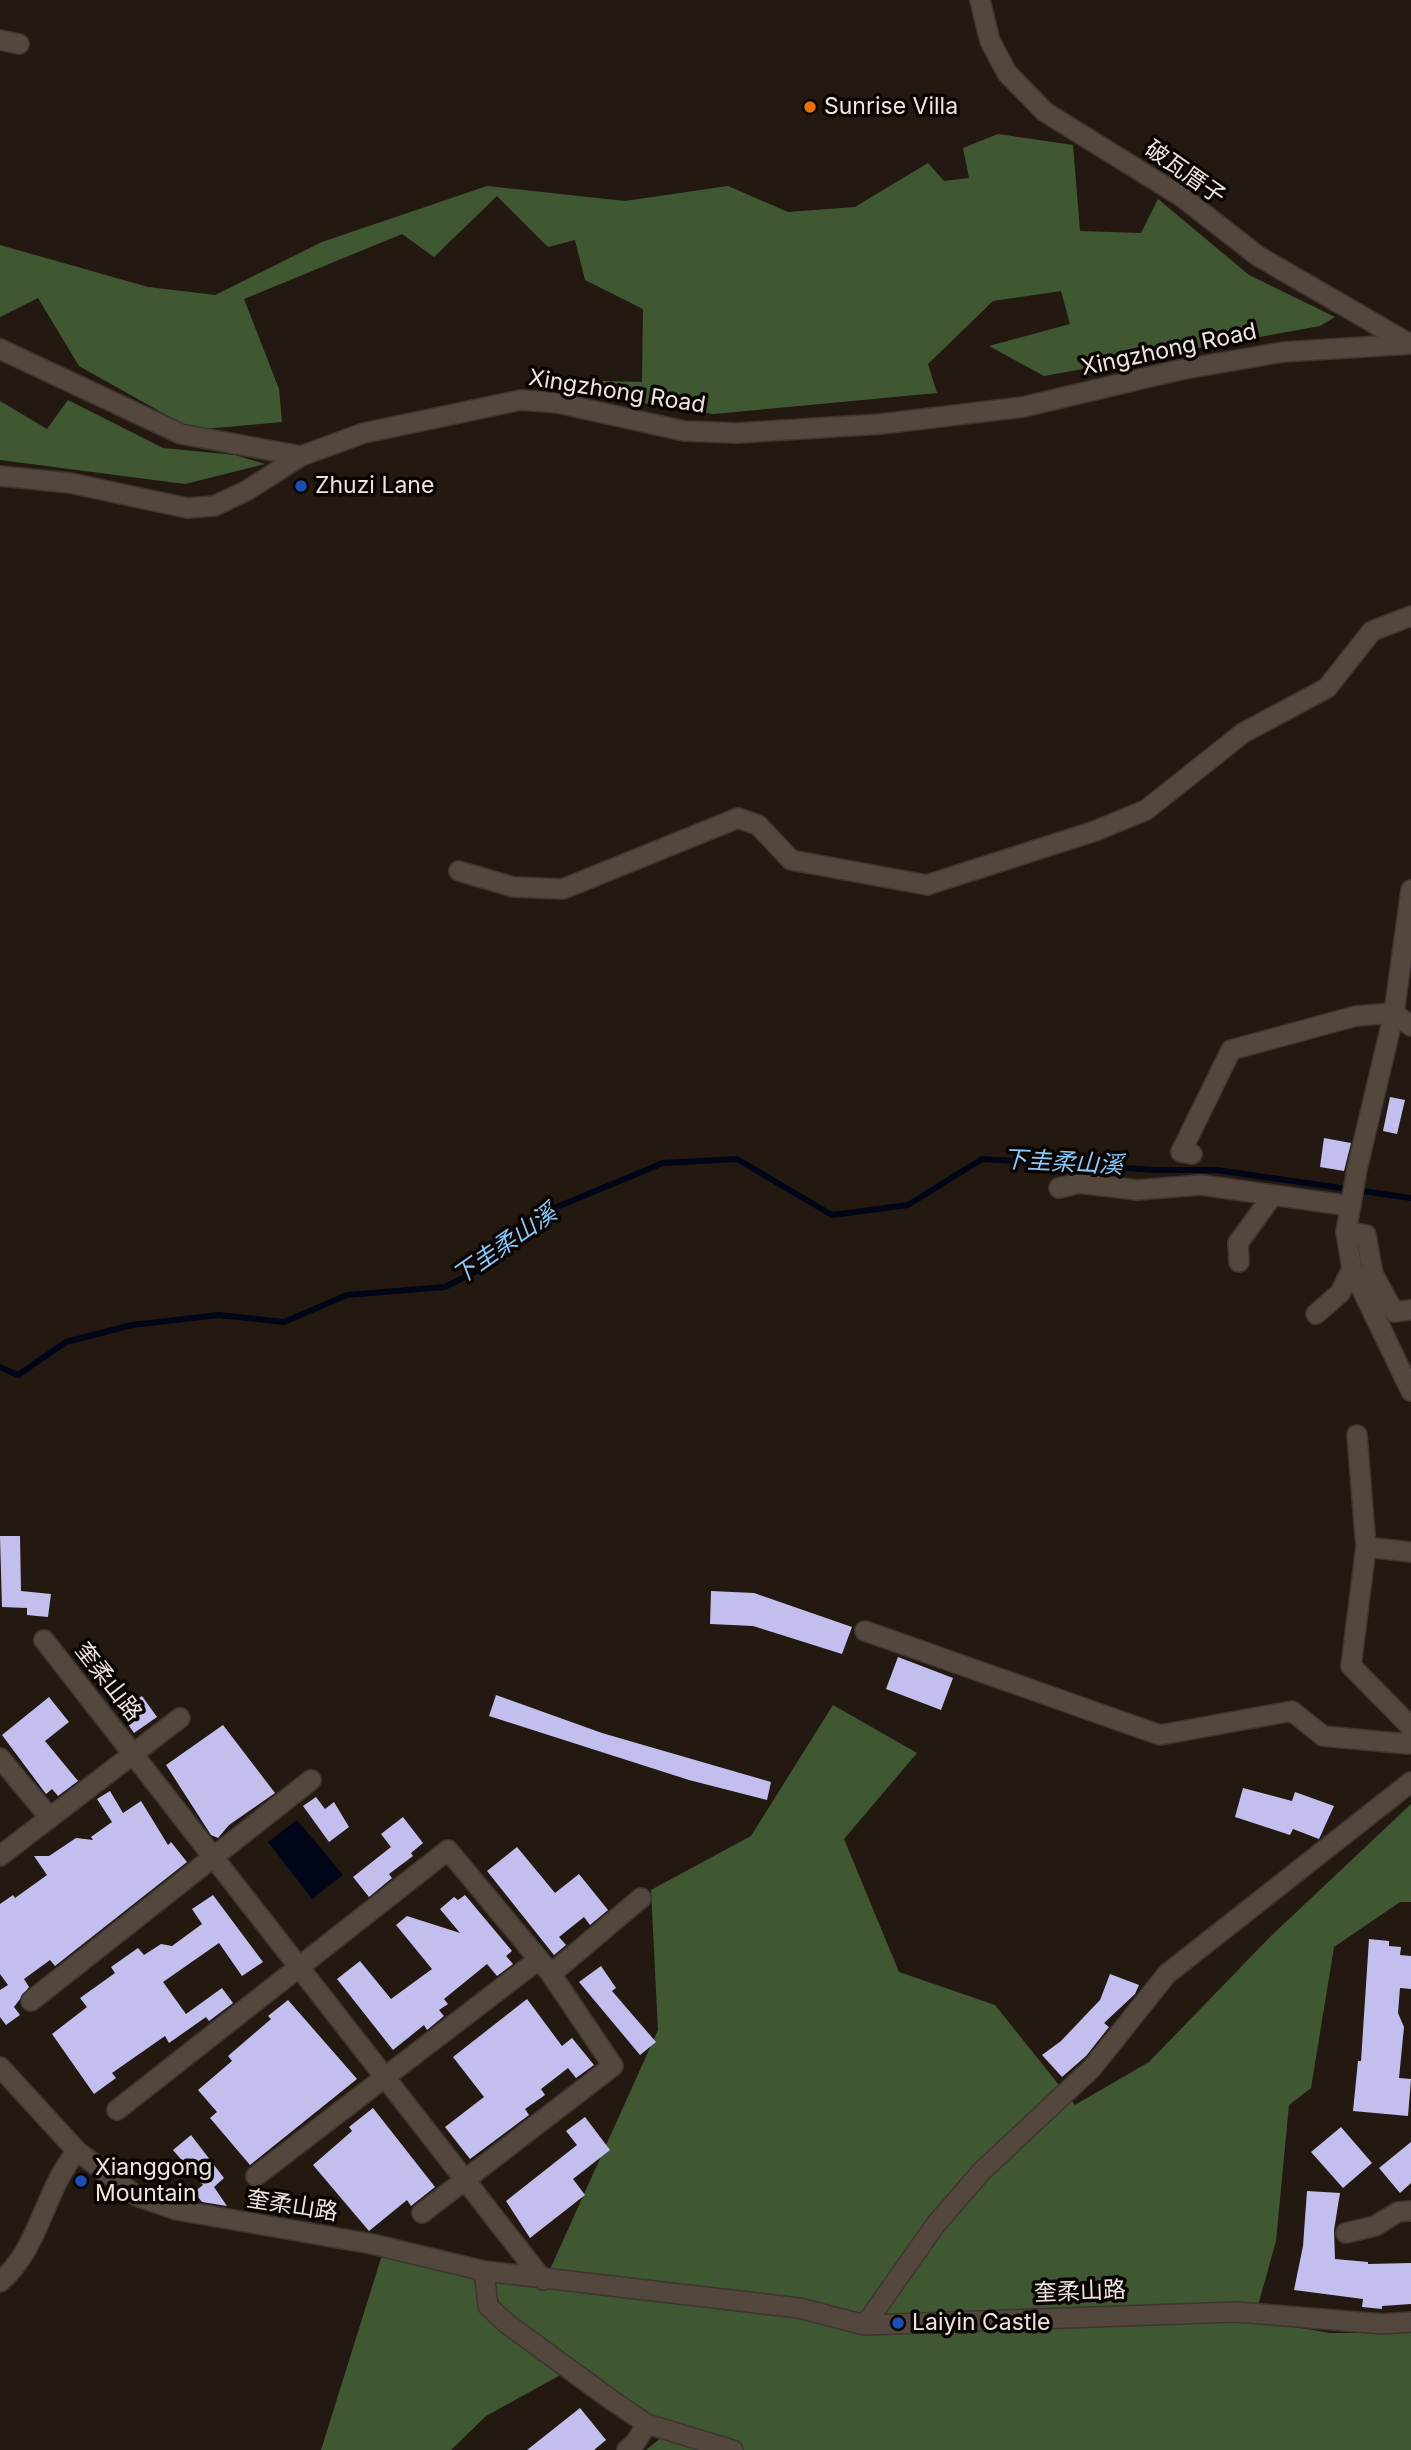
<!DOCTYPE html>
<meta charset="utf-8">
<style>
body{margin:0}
canvas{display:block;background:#241910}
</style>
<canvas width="1411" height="2450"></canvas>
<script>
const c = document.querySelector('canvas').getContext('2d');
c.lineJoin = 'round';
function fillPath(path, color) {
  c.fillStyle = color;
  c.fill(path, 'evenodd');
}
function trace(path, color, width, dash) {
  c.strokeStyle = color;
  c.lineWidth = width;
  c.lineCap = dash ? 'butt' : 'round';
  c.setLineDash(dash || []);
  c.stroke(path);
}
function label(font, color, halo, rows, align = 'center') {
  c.font = font + ' Inter,"Noto Sans TC",sans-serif';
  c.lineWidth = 7;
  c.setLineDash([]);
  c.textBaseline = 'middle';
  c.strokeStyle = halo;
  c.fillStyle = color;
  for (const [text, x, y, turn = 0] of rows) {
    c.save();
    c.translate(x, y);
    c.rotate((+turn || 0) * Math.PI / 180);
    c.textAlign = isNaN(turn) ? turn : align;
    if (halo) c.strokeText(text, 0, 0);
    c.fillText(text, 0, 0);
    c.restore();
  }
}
fillPath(new Path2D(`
 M998,134L1073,145L1080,231L1141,233L1158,199L1249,275L1335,317L1320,326L1044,376L989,346L1070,324L1061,291L993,301L928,364L937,393L713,414L567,391L571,380L642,382L643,309L585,280L575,240L548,247L497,196L434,257L402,234L244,299L279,389L282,422L193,430L79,366L38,298L0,317V245L148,287L215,295L322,242L487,186L625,201L728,186L788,212L855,207L928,163L944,181L969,178L963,148Z
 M68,400L163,448L235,455L265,464L185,484L0,460V401L47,429Z
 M833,1705L917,1753L844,1839L899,1972L995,2005L1075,2105L1149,2062L1270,1937L1411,1804V1902H1400L1334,1947L1311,2088L1289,2105L1276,2241L1254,2320L1330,2333H1411V2450H646L668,2432L566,2372L486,2416L451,2450H321L387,2239L547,2276L658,2030L651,1890L751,1836Z`), '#405832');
fillPath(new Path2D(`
 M297,1820L343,1875L312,1899L268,1842Z`), '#000517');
trace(new Path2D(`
 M0,1367L18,1375L66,1342L132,1325L219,1315L284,1322L347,1295L445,1287L475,1272L552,1209L663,1163L737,1159L832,1215L908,1205L982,1159L1156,1170H1216L1411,1198`), '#000517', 6);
fillPath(new Path2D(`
 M1390,1097L1405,1100L1397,1134L1383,1131Z
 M1324,1138L1351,1143L1344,1171L1320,1167Z
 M0,1536H20L21,1591L51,1594L48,1617L27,1615V1608L2,1607Z
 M711,1591L754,1593L852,1627L842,1654L753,1626L710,1624Z
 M898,1657L953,1678L941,1710L886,1689Z
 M118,1682L132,1702L142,1696L157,1717L134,1733L105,1691Z
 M496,1695L602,1733L771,1782L767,1800L689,1780L489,1716Z
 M49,1697L69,1722L45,1741L78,1781L58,1796L52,1789L46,1794L2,1735Z
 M223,1725L275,1793L229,1825L218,1838L211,1835L166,1765Z
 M1243,1788L1292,1801L1295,1792L1334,1806L1319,1839L1293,1829L1290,1835L1235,1817Z
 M110,1791L123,1813L141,1801L168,1845L171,1842L187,1862L55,1966L50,1960L24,1979L29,1987L14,2007L20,2015L6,2025L0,2017V1990L8,1985L0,1974V1904L13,1895L15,1898L47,1875L34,1856H49L76,1838L93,1840L91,1837L112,1822L97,1799Z
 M316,1797L325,1809L334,1802L349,1827L329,1842L303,1806Z
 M403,1817L423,1843L411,1853L413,1856L389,1874L392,1878L369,1897L353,1877L391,1847L381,1834Z
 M517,1847L555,1893L579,1874L608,1910L590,1925L584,1917L559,1937L566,1945L554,1955L487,1871Z
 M213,1895L263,1962L242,1976L219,1943L163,1982L186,2014L222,1988L233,2003L209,2021L206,2017L169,2043L165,2036L112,2073L116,2078L94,2094L52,2034L87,2007L80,1998L115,1973L111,1967L138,1948L144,1955L161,1944L172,1946L202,1924L192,1909Z
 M465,1895L512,1951L506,1956L513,1964L497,1976L487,1964L444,1999L448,2004L439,2010L444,2016L427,2030L424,2025L393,2050L337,1979L360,1961L391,1999L432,1969L396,1925L407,1916L460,1933L440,1909L454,1897L458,1900Z
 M1369,1939L1389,1941V1946L1401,1947L1400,1955L1411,1956V1989L1400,1988L1398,2013L1404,2027L1399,2078L1411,2079L1408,2116L1353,2111L1358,2061H1361Z
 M601,1966L616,1988L612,1991L656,2042L640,2055L579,1982Z
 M1110,1974L1139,1985L1135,1994L1104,2023L1109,2027L1086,2056L1062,2077L1042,2055L1061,2041L1100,2000Z
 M527,1999L562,2046L572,2038L594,2065L576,2078L568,2068L541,2089L545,2095L525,2109L529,2115L470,2159L445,2127L484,2097L453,2057Z
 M288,2000L357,2079L250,2165L210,2118L217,2112L198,2090L232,2061L228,2056L271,2019L268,2016Z
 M373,2108L435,2187L411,2206L407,2200L369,2231L313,2165L352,2131L349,2127Z
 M585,2117L610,2150L573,2179L585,2195L530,2238L506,2201L577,2145L566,2131Z
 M1341,2127L1372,2163L1343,2188L1311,2152Z
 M191,2135L224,2178L214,2187L227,2206L202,2202L194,2192L203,2185L173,2150Z
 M1411,2142V2183L1400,2193L1379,2168Z
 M1307,2191L1340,2193L1334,2230L1335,2259L1368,2262V2264L1411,2263V2304L1382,2306V2309L1362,2307L1363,2299L1294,2290L1303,2246Z
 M580,2408L606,2440L594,2450H527Z`), '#c2bfef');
const minor = new Path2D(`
 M980,0L990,41L1007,73L1045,112L1182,197L1258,256L1408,343
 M0,40L19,44
 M0,349L181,434L301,456
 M0,476L70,483L187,508L214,506L246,491L301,456L364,433L521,400L558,403L684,431L737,433L881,424L1023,407L1179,370L1283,352L1411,344
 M459,871L513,887L563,889L738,818L758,825L791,860L927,885L1095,831L1146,810L1243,733L1327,688L1372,631L1411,616
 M1411,890L1394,1013L1357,1169L1346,1232L1352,1269L1411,1391
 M1192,1154L1181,1152L1231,1050L1356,1016L1394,1013L1411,1026
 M1059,1188L1078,1183L1137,1190L1201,1185L1351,1206
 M1346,1232L1366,1235L1373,1274L1394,1312L1411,1310
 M1239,1262L1238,1243L1273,1195
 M1316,1314L1340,1293L1352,1269
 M1357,1435L1366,1547L1351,1666L1411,1727
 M1366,1547L1411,1552
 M865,1631L1160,1735L1292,1711L1323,1736L1408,1744L1411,1737
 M44,1640L543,2280
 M0,1758L50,1818
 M0,1856L180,1718
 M551,1974L641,1898
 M31,2001L311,1780
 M0,2067L77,2151L137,2196L177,2210L372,2244L484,2271L799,2308L865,2325L1237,2312L1383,2324L1411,2322
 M117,2110L448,1850L551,1974L613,2066L422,2213
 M256,2176L538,1960
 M1346,2233L1375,2226L1398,2212L1411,2211
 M484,2271L488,2306L506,2323L613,2401L647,2424L733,2450
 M0,2282C41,2246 43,2192 77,2151
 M865,2325L936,2224L982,2171L1092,2068L1167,1974L1411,1782
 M627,2450L635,2443L647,2424`);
trace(minor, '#3e3632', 22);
trace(minor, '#54473d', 19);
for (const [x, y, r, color] of [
 [810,107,7,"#e8710a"],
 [301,486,7,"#1a4fb4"],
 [81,2181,7,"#1a4fb4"],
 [898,2323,7,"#1a4fb4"]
]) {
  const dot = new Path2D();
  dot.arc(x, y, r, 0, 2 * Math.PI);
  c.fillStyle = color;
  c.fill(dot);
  trace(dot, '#0a0503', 2.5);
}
label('23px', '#eee5df', '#0a0503', [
 ["Sunrise Villa",824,107],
 ["Zhuzi Lane",315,486],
 ["Xianggong",95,2168],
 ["Mountain",95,2194],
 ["Laiyin Castle",912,2323]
], 'left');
label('23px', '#eee5df', '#0a0503', [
 ["破瓦厝子",1185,173,35],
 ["Xingzhong Road",1169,350,-12],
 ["Xingzhong Road",617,392,9],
 ["奎柔山路",108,1682,52],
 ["奎柔山路",292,2206,9],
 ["奎柔山路",1080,2292,-2]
]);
label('italic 24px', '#89c9fb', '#0a0503', [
 ["下圭柔山溪",1063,1163,3],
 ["下圭柔山溪",505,1245,-35]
]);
</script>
